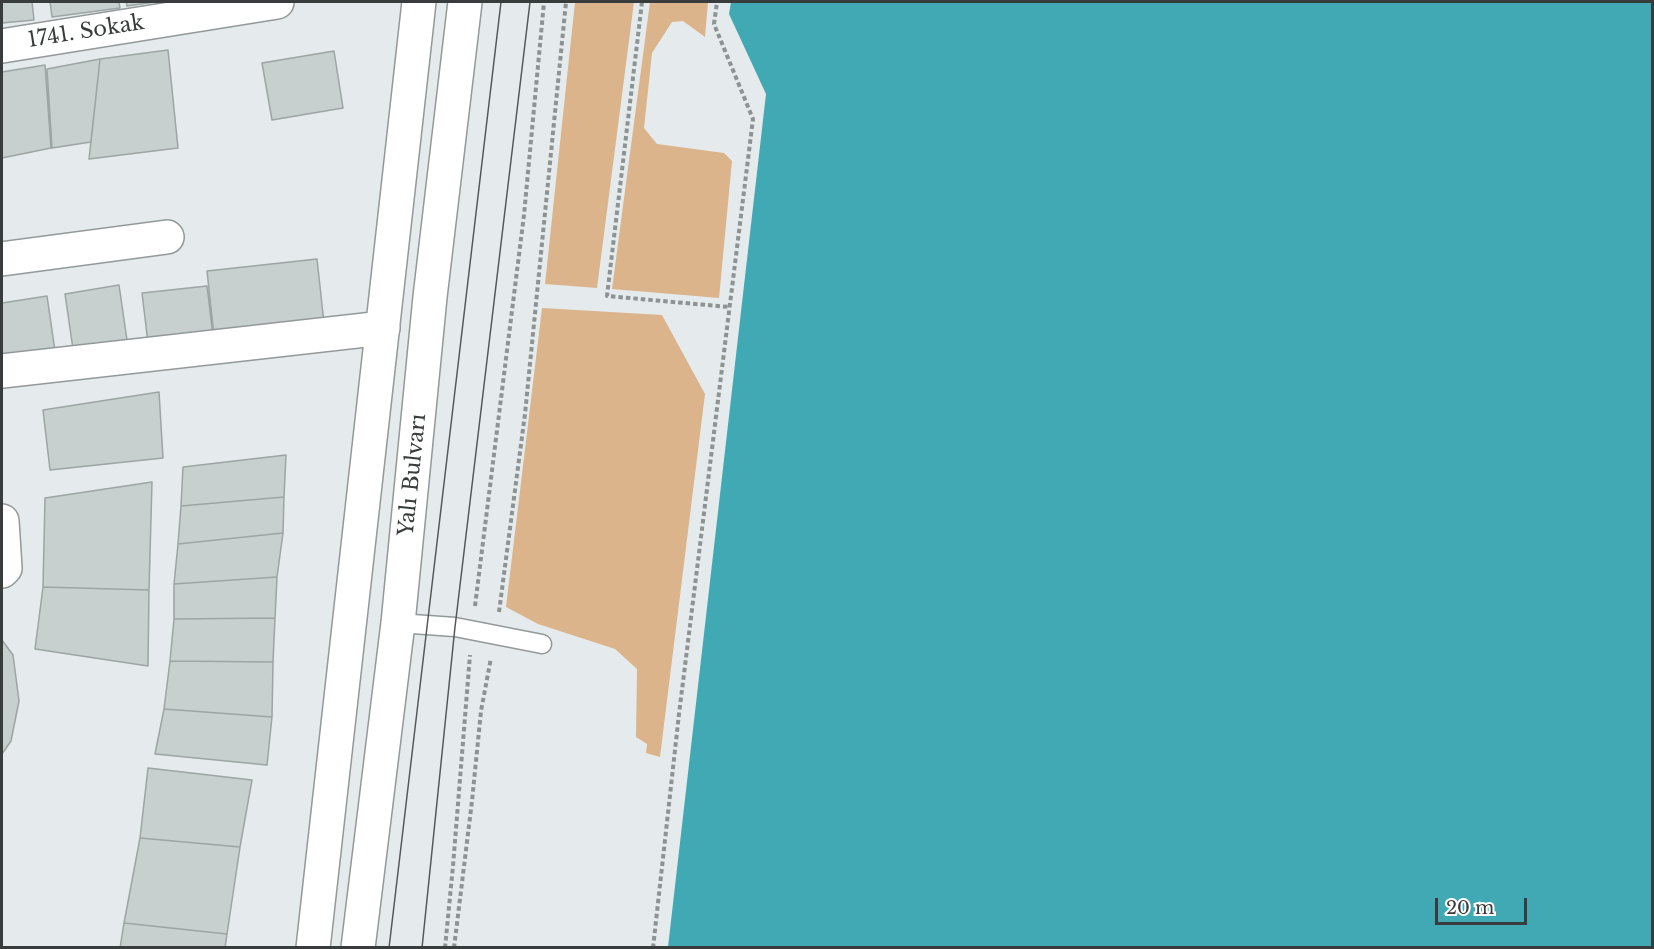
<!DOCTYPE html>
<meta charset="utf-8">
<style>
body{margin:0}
#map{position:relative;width:1654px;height:949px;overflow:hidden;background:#e5ebec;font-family:"Libre Baskerville",serif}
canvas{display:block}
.frame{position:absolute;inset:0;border:3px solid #393c3c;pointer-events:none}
.scale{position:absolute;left:1435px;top:898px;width:92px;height:27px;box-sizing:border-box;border:3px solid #393c3c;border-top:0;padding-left:8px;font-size:18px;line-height:21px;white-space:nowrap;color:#393c3c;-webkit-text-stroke:4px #fff;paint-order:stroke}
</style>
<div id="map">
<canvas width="1654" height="949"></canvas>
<div class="frame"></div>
<div class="scale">20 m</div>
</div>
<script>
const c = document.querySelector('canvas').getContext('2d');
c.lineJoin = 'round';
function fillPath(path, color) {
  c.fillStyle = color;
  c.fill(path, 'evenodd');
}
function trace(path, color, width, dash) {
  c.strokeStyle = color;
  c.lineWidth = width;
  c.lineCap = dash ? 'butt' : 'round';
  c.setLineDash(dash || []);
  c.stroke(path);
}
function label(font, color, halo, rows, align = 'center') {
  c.font = font + ' "Libre Baskerville",serif';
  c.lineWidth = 4.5;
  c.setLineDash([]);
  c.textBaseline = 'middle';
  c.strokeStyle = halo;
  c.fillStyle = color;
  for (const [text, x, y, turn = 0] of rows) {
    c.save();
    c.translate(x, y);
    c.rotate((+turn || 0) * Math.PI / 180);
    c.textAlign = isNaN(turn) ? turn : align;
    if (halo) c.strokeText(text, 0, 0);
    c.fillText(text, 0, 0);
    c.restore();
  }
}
fillPath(new Path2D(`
 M575,2H634L597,288L545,284Z
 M650,2H708L705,37L683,21L672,22L652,53L644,128L657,144L724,153L732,161L719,298L612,289Z
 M542,308L662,315L705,394L660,757L646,753L647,744L636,737L637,669L615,649L538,624L506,607Z`), '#dbb48b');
fillPath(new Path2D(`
 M731,2H1652V947H668L766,94L729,14Z`), '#41a9b3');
const building = new Path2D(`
 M2,2H32L34,20L2,23Z
 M50,2H119L120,8L52,17Z
 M126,2H155L127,6Z
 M168,50L178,148L89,159L100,59Z
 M334,51L343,108L272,120L262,63Z
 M100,59L91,142L52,148L47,69Z
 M45,65L51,148L2,158V72Z
 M317,259L324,323L214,336L207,271Z
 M119,285L128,347L74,356L65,294Z
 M207,286L213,336L148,343L142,293Z
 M47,296L56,358L2,365V303Z
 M159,392L163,458L50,470L43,410Z
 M286,455L284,497L181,506L183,467Z
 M152,482L149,590L43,587L45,498Z
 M284,497L283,533L178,544L181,506Z
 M283,533L277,577L174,584L178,544Z
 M277,577L275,618L174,619V584Z
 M43,587L149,590L148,666L35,649Z
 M275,618L273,662L170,661L174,619Z
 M2,640L13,655L19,701L11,741L2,754Z
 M170,661L273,662L272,717L164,709Z
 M164,709L272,717L267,765L155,754Z
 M148,768L252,780L240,847L140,838Z
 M140,838L240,847L227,934L124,923Z
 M124,923L227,934L225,948H120Z`);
fillPath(building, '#c8cfcf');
trace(building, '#9da4a4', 1.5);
const service = new Path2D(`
 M398,623L455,627L542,644`);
const minor = new Path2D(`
 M2,46L277,2
 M2,259L167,237
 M2,371L383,328
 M2,521L5,568L2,571`);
const primary = new Path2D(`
 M313,948L419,2
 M358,948L398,623L430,297L465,2`);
trace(service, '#93999a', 21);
trace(minor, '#93999a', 36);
trace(primary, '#93999a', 36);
trace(new Path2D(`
 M642,2L607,296L729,307
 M475,606L524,215L544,2
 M499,612L525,414L566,2
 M445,948L453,866L470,655
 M454,948L472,801L481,711L491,658
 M653,948L679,714L753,119L714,24L717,2`), '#8d9292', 4, [4.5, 3]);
trace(service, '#fff', 18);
trace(minor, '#fff', 33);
trace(primary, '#fff', 33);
trace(new Path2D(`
 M389,948L501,2
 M422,948L455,627L530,2`), '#555858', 1.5);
label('21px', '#393c3c', '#fff', [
 ["1741. Sokak",86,32,-9],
 ["Yalı Bulvarı",413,475,-84]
]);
</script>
